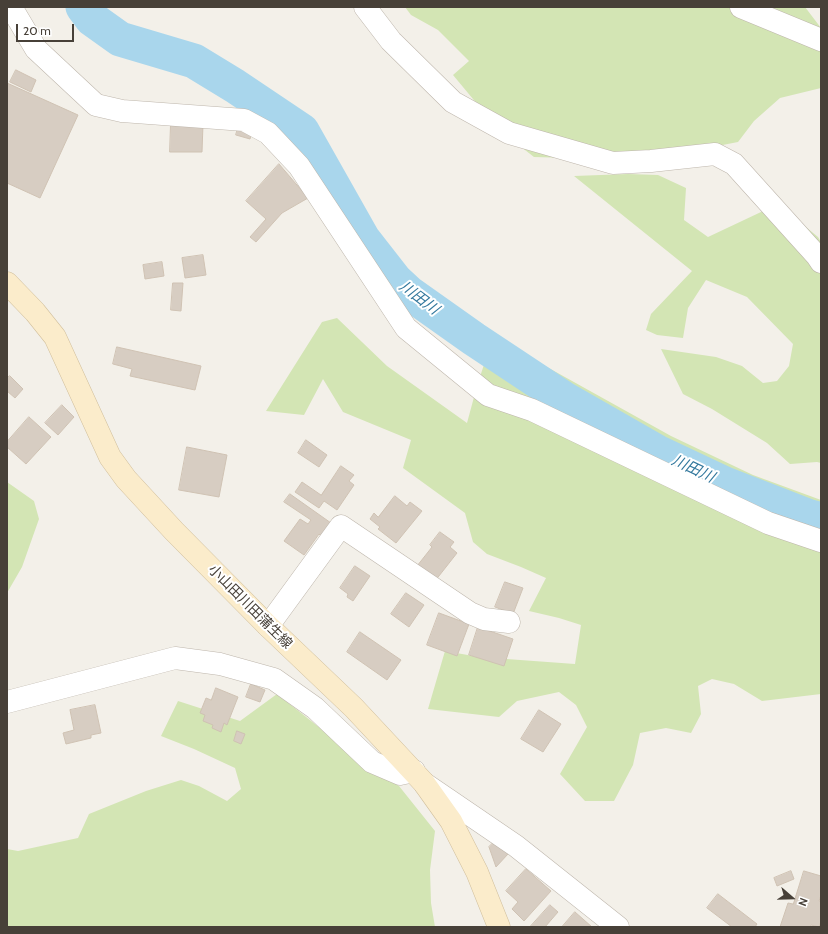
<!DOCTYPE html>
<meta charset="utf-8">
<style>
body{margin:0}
#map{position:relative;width:828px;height:934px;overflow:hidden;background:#f3f0e9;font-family:Cabin,sans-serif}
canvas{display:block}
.frame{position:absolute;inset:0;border:8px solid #474038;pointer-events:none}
.north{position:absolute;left:772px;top:878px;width:40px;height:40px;-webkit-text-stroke:3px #fff;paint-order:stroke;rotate:110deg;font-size:11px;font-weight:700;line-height:16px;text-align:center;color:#474038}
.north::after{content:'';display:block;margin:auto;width:14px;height:18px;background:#474038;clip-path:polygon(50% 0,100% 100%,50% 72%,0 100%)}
.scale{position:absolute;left:16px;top:24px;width:58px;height:18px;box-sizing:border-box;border:2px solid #474038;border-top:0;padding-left:5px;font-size:12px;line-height:14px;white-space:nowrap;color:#474038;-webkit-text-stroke:3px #fff;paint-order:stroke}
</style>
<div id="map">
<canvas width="828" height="934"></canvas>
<div class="frame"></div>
<div class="north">N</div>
<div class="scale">20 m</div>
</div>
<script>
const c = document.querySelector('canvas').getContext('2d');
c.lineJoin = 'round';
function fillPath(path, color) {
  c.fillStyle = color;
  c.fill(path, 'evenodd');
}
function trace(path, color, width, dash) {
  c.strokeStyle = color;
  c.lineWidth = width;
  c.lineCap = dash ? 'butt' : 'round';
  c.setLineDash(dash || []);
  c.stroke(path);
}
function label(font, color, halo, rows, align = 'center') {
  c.font = font + ' Cabin,"Noto Sans JP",sans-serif';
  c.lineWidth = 4;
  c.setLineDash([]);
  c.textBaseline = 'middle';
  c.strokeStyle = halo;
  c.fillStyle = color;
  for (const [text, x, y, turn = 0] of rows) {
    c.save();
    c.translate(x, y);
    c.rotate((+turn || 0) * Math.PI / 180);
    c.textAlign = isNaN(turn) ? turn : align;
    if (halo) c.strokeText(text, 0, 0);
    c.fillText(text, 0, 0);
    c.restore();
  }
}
fillPath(new Path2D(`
 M405,7H805L821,28V88L780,98L754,121L738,142L707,148L569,158L534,157L498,129L453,75L469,61L438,30L411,15Z
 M628,174L658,175L686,188L684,220L708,237L778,204L818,237L821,242V463L817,462L790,464L767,443L712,409L683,394L661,349L716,357L742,366L763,383L777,381L789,366L793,344L747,297L706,280L688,308L683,338L657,335L646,330L651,314L692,271L574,176Z
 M337,318L387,366L467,423L477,386L493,337L671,436L753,475L821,500V694L762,701L734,684L712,679L698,686L701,714L691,733L666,728L640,733L633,765L614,801H585L560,774L587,727L576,705L559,692L517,701L499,717L428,709L445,651L479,657L575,664L581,625L559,618L529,611L546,578L521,567L487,554L473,542L465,513L403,468L411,440L343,412L323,379L304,415L266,411L322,322Z
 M7,482L34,501L39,519L22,567L7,593Z
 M277,694L368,766L399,786L435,831L430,870L431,903L435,927H7V849L18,851L78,838L89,814L146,791L181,780L199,786L227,801L241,789L235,768L194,749L161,736L178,701L240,721Z`), '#d3e5b4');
trace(new Path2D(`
 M83,7L92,19L120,39L194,61L235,86L302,131L363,239L395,280L409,293L474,339L566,400L657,452L725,484L810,517L821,520`), '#a9d6ec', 35);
const building = new Path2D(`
 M16,70L36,80L31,92L10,82Z
 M7,83L78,115L40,198L7,183Z
 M171,123L203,124L202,152H170Z
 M238,128L252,132L250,139L236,135Z
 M279,164L308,198L282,213L256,242L250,237L266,219L246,201Z
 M203,255L206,275L185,278L182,258Z
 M162,262L164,276L145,279L143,265Z
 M173,283H183L181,311L171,310Z
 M117,347L201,366L195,390L130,376L132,369L113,364Z
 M10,376L23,389L15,398L7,391V378Z
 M62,405L74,417L58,435L45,423Z
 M29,417L51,437L26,464L7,447V442Z
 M306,440L327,455L319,467L298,453Z
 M187,447L227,455L219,497L179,490Z
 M341,466L354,475L349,481L354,485L337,510L324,501L319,508L295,492L302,482L321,495Z
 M290,494L331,523L321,536L319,534L304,555L284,541L300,519L308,524L311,520L284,502Z
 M395,496L407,506L410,502L422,511L396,543L378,529L380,527L370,519L374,513L378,517Z
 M440,532L454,542L450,547L457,553L435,581L417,566L432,547L430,545Z
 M355,566L370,576L353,601L347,597L348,594L340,588Z
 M505,582L523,588L513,614L495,607Z
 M406,593L424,605L409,627L391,614Z
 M439,613L469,624L457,656L427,645Z
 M478,627L513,639L504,666L469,655Z
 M360,632L401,660L387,680L347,652Z
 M251,684L265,690L260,702L246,697Z
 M216,688L238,697L227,725L224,723L221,732L212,728L213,725L203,721L205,715L200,713L206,698L211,700Z
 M95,705L101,733L91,735V738L66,744L63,733L74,730L70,710Z
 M539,710L561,724L543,752L521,739Z
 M237,731L245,734L241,744L234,741Z
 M494,842L508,854L496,867L489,847Z
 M526,869L551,891L524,921L512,909L518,902L506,891Z
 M791,871L794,879L777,886L774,878Z
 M804,871L821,876V895L819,901H821V921L819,927L811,925L810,927H780L788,903L793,904Z
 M718,894L757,924L755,927H732L707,908Z
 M550,905L558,912L545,927H530Z
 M575,912L592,927H562Z`);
fillPath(building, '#d7cdc2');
trace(building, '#cfc2b3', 1);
const street = new Path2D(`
 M11,7L36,49L96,105L122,111L244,120L268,133L299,166L406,328L488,395L532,410L768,523L821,541
 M365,7L391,41L453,102L509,133L613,163L651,161L715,154L734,164L817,256L821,262
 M741,7L821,40
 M268,626L341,526L470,613L484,619L509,622
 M7,702L175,658L220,664L274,679L315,708L372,762L400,774L414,771
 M425,784L516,846L618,927`);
const secondary = new Path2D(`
 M7,283L35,312L55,337L110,457L126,479L174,531L268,626L354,708L424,783L451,821L477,872L499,927`);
trace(street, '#beb6ac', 23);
trace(secondary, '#d0be9b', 23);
trace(street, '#fff', 22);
trace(secondary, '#fbeccb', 22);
label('14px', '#474038', '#fff', [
 ["小山田川田蒲生線",250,607,45]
]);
label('italic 15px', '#33789d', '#fff', [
 ["川田川",419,298,37],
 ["川田川",693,469,25]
]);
</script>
